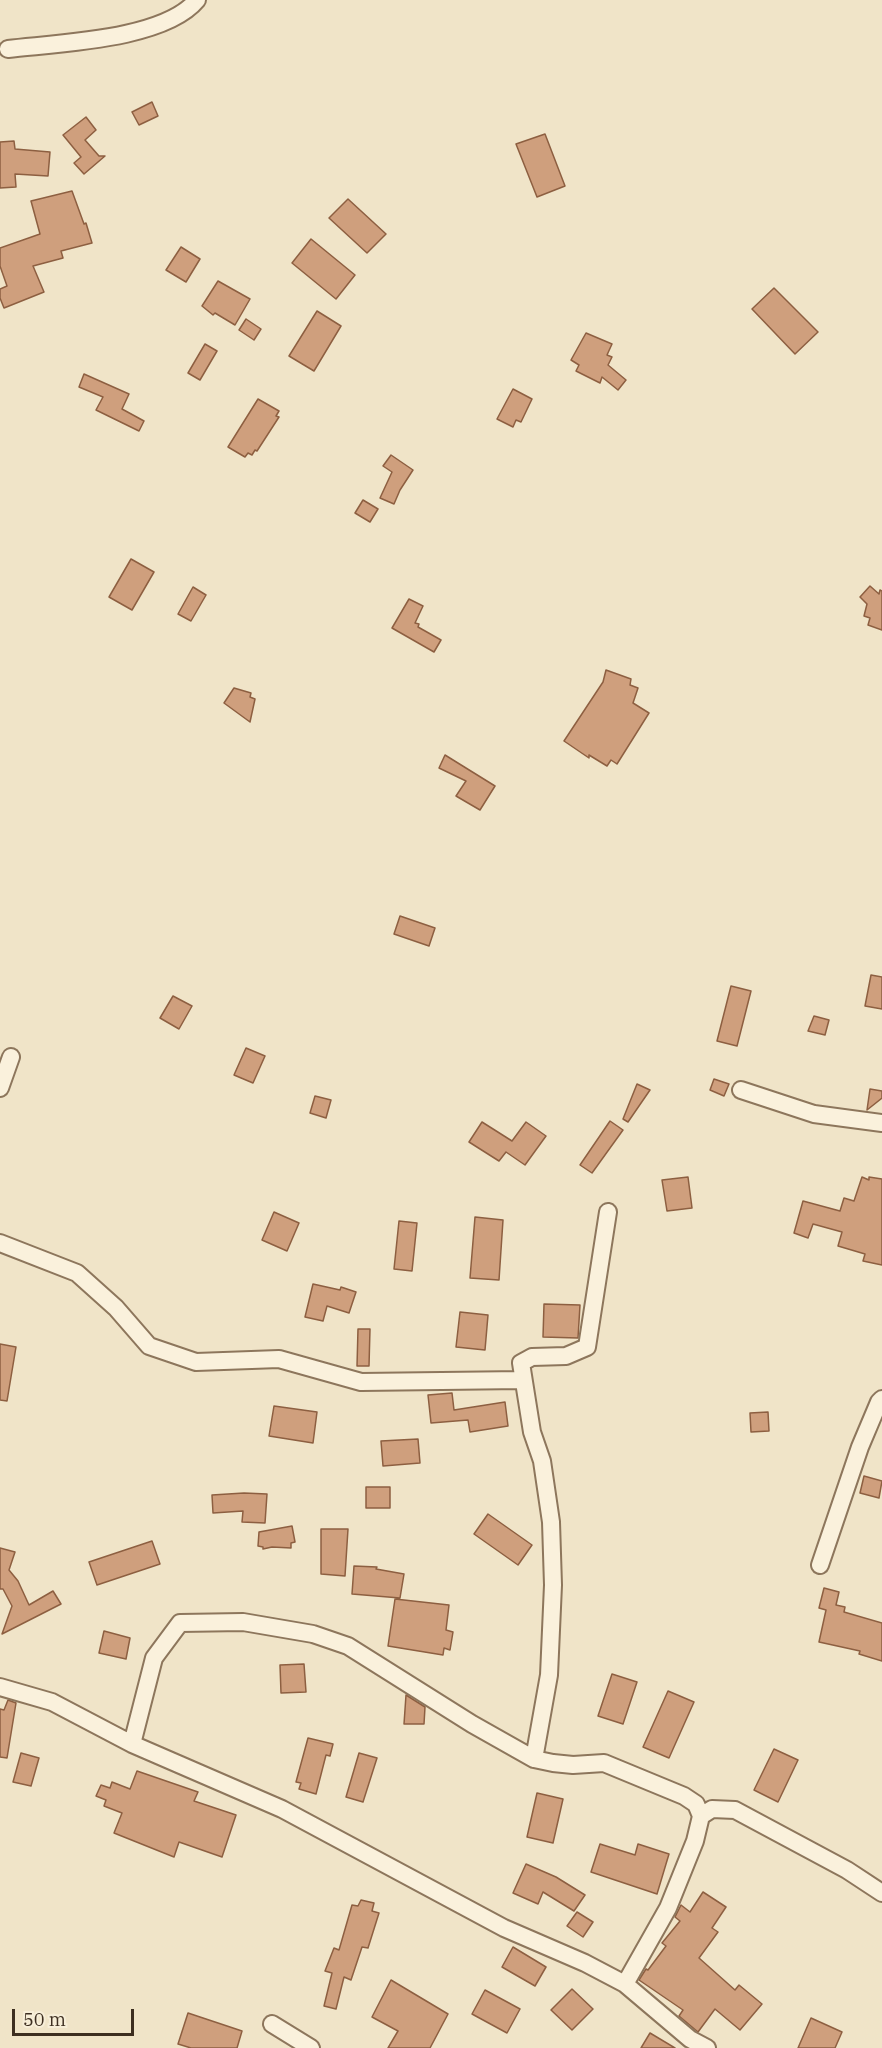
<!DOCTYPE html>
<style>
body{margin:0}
#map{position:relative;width:882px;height:2048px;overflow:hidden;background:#f0e4c8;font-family:"IBM Plex Serif",serif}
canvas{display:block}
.scale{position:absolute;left:12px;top:2009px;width:122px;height:27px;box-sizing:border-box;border:3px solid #3d2e20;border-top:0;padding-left:8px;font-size:18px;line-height:21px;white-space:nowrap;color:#3d2e20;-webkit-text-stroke:4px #f7eed8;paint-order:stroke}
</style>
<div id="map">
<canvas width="882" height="2048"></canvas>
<div class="scale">50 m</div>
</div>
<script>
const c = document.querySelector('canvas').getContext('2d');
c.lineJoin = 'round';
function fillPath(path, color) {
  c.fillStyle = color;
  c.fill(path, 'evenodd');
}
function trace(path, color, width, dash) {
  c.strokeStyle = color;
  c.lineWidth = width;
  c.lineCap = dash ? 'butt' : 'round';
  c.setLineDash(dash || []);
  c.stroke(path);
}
const building = new Path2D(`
 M152,102L158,116L139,125L132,112Z
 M86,117L96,130L85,140L99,156H105L84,174L74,163L81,157L63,135Z
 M545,134L565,186L537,197L516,144Z
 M14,141L15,149L50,152L48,176L15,174L16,187L0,188V142Z
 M72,191L84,224L86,223L92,243L61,251L63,258L33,266L44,292L4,308L0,298V289L7,286L0,266V248L40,234L31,201Z
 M348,199L386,234L367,253L329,218Z
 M311,239L355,275L336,299L292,263Z
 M181,247L200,259L186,282L166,270Z
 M218,281L250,299L235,325L215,313L213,315L202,306Z
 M774,288L818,332L795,354L752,309Z
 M317,311L341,326L314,371L289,356Z
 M246,319L261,329L254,340L239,330Z
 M586,333L612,344L607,355L612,357L608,365L626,380L618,390L602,377L600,383L576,371L579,365L571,360Z
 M205,344L217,351L200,380L188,373Z
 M84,374L129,394L122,409L144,421L139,431L96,410L103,397L79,387Z
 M513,389L532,399L521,422L516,420L513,427L497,419Z
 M258,399L279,411L276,416L279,417L257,451L255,450L252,455L248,453L245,457L228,447Z
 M391,455L413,470L400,490L394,504L380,498L392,472L383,466Z
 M363,500L378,509L370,522L355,513Z
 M131,559L154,572L132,610L109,597Z
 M870,586L879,594L880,590L882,591V630L868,625L870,618L864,616L867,604L860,597Z
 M193,587L206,595L191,621L178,614Z
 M409,599L423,606L415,623L419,624L418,627L441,640L434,652L392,628Z
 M606,670L631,679L630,685L638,688L633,703L649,713L617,764L611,760L607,766L589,755V758L564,741L603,682Z
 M234,688L251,693L250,697L255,699L250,722L224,703Z
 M445,755L495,786L480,810L456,796L466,781L439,768Z
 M400,916L435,928L429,946L394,934Z
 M871,975L882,977V1009L865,1006Z
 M731,986L751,991L737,1046L717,1041Z
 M173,996L192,1006L179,1029L160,1018Z
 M814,1016L829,1020L825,1035L808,1031Z
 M246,1048L265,1056L253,1083L234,1075Z
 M714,1079L729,1084L724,1096L710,1090Z
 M637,1084L650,1090L628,1122L623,1119Z
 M870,1089L882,1091V1098L867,1110Z
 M315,1096L331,1100L326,1118L310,1113Z
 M610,1121L623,1130L592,1173L580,1165Z
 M482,1122L512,1141L526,1122L546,1136L525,1165L506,1152L499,1161L469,1142Z
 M688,1177L692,1208L667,1211L662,1180Z
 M862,1177L869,1180V1177L882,1179V1265L863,1261L865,1254L838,1246L842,1232L813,1224L808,1238L794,1233L803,1201L840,1211L844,1198L854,1201Z
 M274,1212L299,1223L287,1251L262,1240Z
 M475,1217L503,1220L499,1280L470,1278Z
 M399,1221L417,1223L412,1271L394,1269Z
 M313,1284L340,1290L341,1287L356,1292L349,1313L327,1306L323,1321L305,1317Z
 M544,1304L580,1305L578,1338L543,1337Z
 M460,1312L488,1315L485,1350L456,1347Z
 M358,1329H370L369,1366H357Z
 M0,1344L16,1347L7,1401L0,1400Z
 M452,1393L454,1410L505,1402L508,1426L470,1432L468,1420L431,1423L428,1395Z
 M274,1406L317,1412L313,1443L269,1436Z
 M768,1412L769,1431L751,1432L750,1413Z
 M418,1439L420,1463L383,1466L381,1441Z
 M864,1476L882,1481L879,1498L860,1493Z
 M366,1487H390V1508H366Z
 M244,1493L267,1494L265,1523L242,1522L243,1511L213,1513L212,1495Z
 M488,1514L532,1545L518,1565L474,1534Z
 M292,1526L295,1542L291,1543V1548L272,1547L263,1549V1547L258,1546L259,1532Z
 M321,1529H348L345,1576L321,1574Z
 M152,1541L160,1564L97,1585L89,1562Z
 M0,1548L15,1552L9,1570L18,1581L29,1605L53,1591L61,1604L2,1634L12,1606L3,1589H0Z
 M354,1566L377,1567L376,1569L404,1574L400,1598L352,1594Z
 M824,1588L839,1592L836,1605L845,1607L844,1612L882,1623V1661L859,1654L860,1651L819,1642L826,1610L819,1608Z
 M395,1599L449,1605L446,1630L453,1632L450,1650L444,1648L443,1655L388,1646Z
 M104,1631L130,1638L126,1659L99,1653Z
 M304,1664L306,1692L281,1693L280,1665Z
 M612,1674L637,1682L623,1724L598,1716Z
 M668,1691L694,1702L669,1758L643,1747Z
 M406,1695L425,1707L424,1724H404Z
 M8,1700L16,1703L7,1758L0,1757V1709L4,1710Z
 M308,1738L333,1744L330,1756L326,1755L316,1794L299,1789L301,1783L296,1782Z
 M774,1749L798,1760L778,1802L754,1790Z
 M21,1753L39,1758L31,1786L13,1782Z
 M359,1753L377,1758L363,1802L346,1797Z
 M137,1771L198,1792L194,1801L236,1815L222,1857L179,1842L174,1857L114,1833L122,1813L104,1806L106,1800L96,1796L101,1785L110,1788L112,1782L130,1789Z
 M537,1793L563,1799L553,1843L527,1837Z
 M600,1844L635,1855L638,1844L669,1854L657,1894L591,1872Z
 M526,1864L556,1877L585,1895L574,1911L543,1892L538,1904L513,1893Z
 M703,1892L726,1907L712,1928L718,1932L699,1958L735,1990L739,1985L762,2004L740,2030L715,2009L698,2032L679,2016L683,2010L639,1980L646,1969L648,1970L666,1946L662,1943L680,1921L675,1917L681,1905L690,1912Z
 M361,1900L374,1903L372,1911L379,1913L368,1948L362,1947L351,1980L344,1977L336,2009L324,2006L332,1973L325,1971L334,1948L339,1950L352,1905L358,1906Z
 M577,1912L593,1922L583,1937L567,1926Z
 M513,1947L546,1967L535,1986L502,1967Z
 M391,1980L448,2014L430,2048H388L398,2031L372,2017Z
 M572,1989L593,2009L572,2030L551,2010Z
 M485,1990L520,2009L507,2033L472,2014Z
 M188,2013L242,2031L237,2048H191L178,2044Z
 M811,2018L842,2032L835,2048H798Z
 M650,2033L675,2048H641Z`);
fillPath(building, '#cf9f7d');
trace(building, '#8d5f41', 1.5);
const minor = new Path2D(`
 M8,49C58,43 164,40 197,0
 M0,1088L11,1057
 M741,1090L814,1114L882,1123
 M0,1243L77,1273L116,1308L149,1346L196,1362L279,1359L361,1382L522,1380
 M820,1565L860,1447L879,1402L882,1399
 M0,1687L52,1702L132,1744L282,1809L504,1928L585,1963L625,1984L690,2039L707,2048
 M132,1744L154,1658L180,1623L243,1622L313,1634L348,1646L472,1724L534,1759L553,1763L573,1765L604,1763L684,1796L696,1804L701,1816L695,1841L668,1908L625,1984
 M534,1759L549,1675L553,1585L551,1522L542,1461L532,1432L521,1363L532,1357L566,1356L587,1347L608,1212
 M701,1816L712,1809L735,1810L847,1870L882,1893
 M272,2024L311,2048`);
trace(minor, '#8d765c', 20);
trace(minor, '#faf1dc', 16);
</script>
